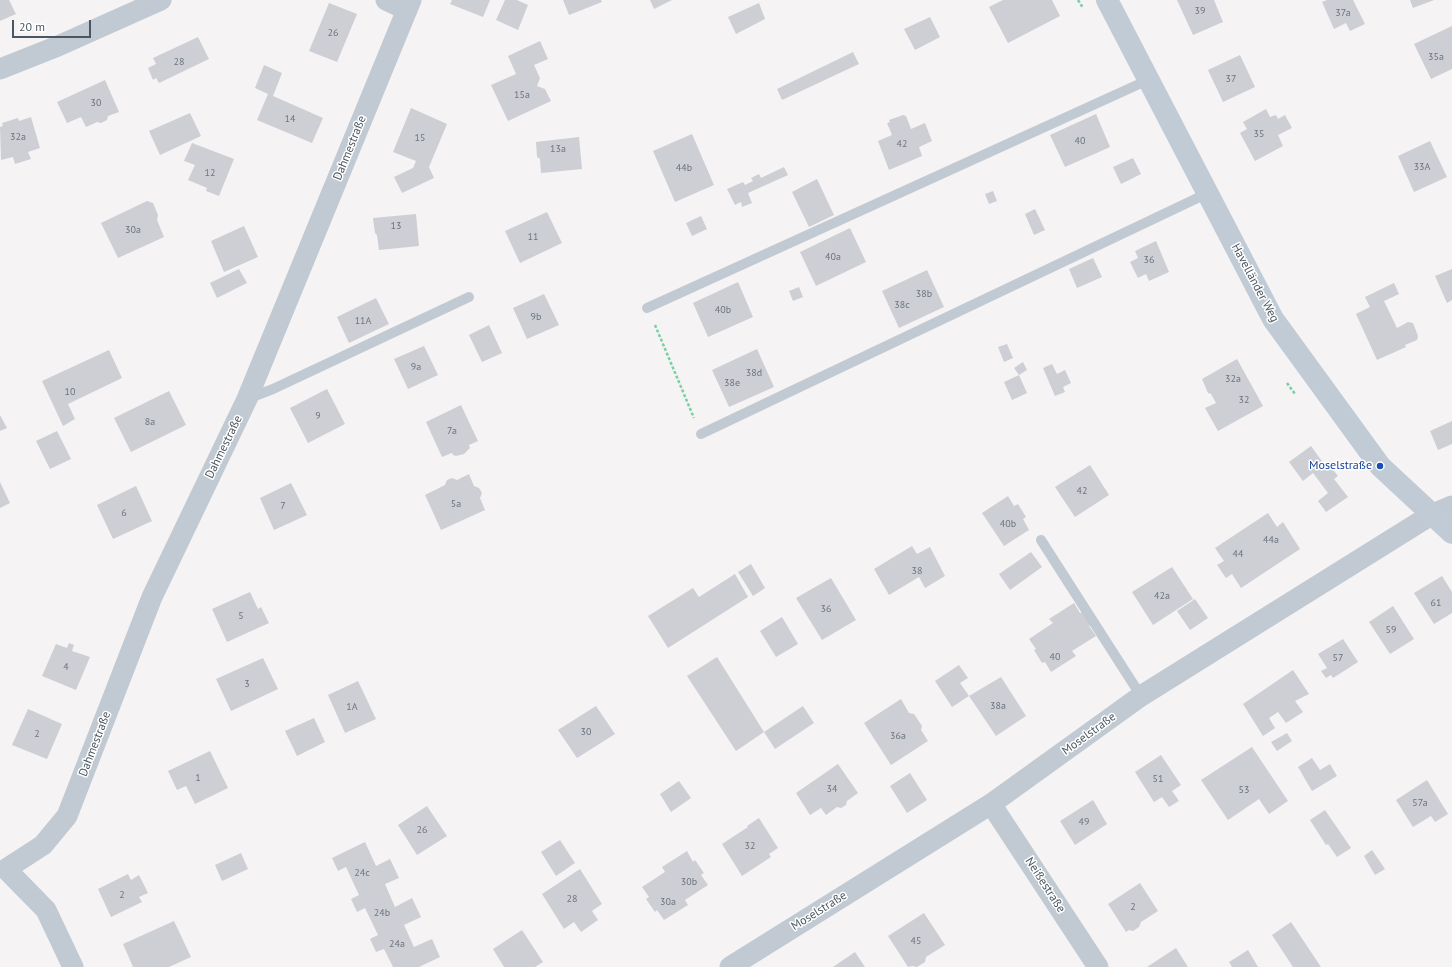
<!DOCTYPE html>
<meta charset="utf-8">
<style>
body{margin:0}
#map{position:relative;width:1452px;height:967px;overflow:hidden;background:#f5f3f3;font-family:"PT Sans",sans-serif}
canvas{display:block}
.scale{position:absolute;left:12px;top:20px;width:79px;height:18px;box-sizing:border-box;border:2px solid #4a5661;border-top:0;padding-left:5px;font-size:12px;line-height:14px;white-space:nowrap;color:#4a5661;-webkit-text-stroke:3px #fff;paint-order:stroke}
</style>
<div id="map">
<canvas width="1452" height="967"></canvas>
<div class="scale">20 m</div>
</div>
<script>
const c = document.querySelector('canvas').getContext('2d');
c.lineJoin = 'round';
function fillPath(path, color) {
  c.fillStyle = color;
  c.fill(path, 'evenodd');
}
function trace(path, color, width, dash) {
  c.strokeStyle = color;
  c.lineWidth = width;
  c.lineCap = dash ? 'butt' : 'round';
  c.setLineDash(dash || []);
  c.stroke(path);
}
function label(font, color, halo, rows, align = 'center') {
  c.font = font + ' "PT Sans",sans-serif';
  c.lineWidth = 3;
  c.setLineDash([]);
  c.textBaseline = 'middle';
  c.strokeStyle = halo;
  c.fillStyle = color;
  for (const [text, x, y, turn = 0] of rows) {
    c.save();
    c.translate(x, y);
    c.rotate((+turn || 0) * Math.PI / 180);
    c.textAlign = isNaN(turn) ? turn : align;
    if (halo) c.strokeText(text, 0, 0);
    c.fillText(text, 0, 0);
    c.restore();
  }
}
fillPath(new Path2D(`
 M0,0H9L16,14L0,21Z
 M452,0H490L483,17L450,4Z
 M505,0H517L528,5L518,30L496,20Z
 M563,0H601L602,2L569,15Z
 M650,0H672L654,9Z
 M1003,0H1052L1060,16L1008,43L989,7Z
 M1177,0H1214L1223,22L1193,35Z
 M1327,0H1353L1365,24L1350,31L1346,23L1334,29L1322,2Z
 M1410,0H1434L1413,8Z
 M329,3L357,14L337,62L309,51Z
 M759,3L765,19L736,34L728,17Z
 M930,17L940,37L915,50L904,29Z
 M1452,26V69L1431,79L1414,44Z
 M198,37L209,59L159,83L156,78L153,80L148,68L156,64L153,58Z
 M540,41L548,59L534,65L540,78L537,86L545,89L551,101L508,121L491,85L516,74L508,56Z
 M853,52L859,64L782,100L777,89Z
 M1240,55L1255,87L1223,102L1208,70Z
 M264,65L282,73L273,96L323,118L312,143L257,120L268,94L255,88Z
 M105,80L119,112L108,116L107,120L101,123L97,122L86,127L81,117L67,123L57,102Z
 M411,108L447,124L429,167L434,178L402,193L394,177L413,168L416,161L393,152Z
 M1266,109L1270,117L1276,115L1278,119L1285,115L1292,128L1278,135L1283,146L1255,161L1240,133L1247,129L1243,122Z
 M190,113L201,136L160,155L149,131Z
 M1096,114L1110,147L1065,167L1050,135Z
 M903,115L906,116L911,129L925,123L932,141L919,147L922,156L889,170L878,141L892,135L887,123L890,122L889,120Z
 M31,117L40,148L28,152L31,159L15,164L13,157L1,160L0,127L3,126L2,123L18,118L19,121Z
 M692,134L714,185L675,202L653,151Z
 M579,137L582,169L541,173L540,159L537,157L536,142Z
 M1430,141L1447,177L1414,192L1398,156Z
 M192,143L234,159L219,196L206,191L207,188L188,180L195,165L184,161Z
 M1133,158L1141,174L1121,184L1113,167Z
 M784,167L788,175L748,193L752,203L742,207L741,202L735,205L727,189L743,182L745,185L753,181L751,178L759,174L761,178Z
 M817,179L834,215L809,227L792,192Z
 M993,191L997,201L989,204L985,194Z
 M147,201L153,203L158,215L157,220L164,237L118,258L101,223Z
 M1035,209L1045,230L1034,235L1025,214Z
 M547,212L562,243L520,263L505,231Z
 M416,214L419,246L379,250L377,235L375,233L373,218Z
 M701,216L707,229L692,236L686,223Z
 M244,226L258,257L224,272L211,241Z
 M850,228L866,262L816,286L800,252Z
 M1156,241L1169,272L1149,281L1146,274L1138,278L1130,262L1138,258L1135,251Z
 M1093,258L1102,277L1077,288L1069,269Z
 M239,269L247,283L217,298L210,283Z
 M1452,269V300L1447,303L1435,276Z
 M927,270L944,307L899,328L882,291Z
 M738,282L753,317L708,337L693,303Z
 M1394,283L1399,294L1384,301L1397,328L1408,322L1413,323L1418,336L1417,340L1405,345L1406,347L1377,360L1356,314L1370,307L1365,297Z
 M799,287L803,297L793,301L789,291Z
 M544,294L559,325L527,339L513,308Z
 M376,298L389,324L349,343L337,317Z
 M489,325L502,353L482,362L469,335Z
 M1007,344L1013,358L1004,362L998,347Z
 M424,346L438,375L408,389L394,359Z
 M757,349L774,387L729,407L712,370Z
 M109,350L122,378L68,404L75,419L63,426L42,381Z
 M1237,359L1263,406L1218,431L1205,408L1216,403L1211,394L1208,393L1202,379Z
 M1023,362L1027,370L1019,375L1014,368Z
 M1052,364L1057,374L1065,370L1071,383L1063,387L1065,392L1055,396L1043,368Z
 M1019,375L1027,393L1012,400L1004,382Z
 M327,389L345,424L308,443L290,408Z
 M169,391L186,425L131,452L114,418Z
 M461,405L478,441L469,445L470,448L464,454L456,456L453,455L452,453L442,457L426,422Z
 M0,415L7,428L0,431Z
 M1452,421V444L1438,450L1430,431Z
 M57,431L71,459L50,469L36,441Z
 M1311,446L1324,464L1327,462L1338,476L1334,479L1348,497L1326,512L1318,501L1328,493L1313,473L1303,481L1289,462Z
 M1090,465L1109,495L1075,517L1055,487Z
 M469,474L474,486L479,488L482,493L480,498L485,510L441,530L425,495L445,485L447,480L452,478L457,480Z
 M0,482L10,503L0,508Z
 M291,483L307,515L274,530L260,498Z
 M136,486L152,521L113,539L97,505Z
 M1008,496L1014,506L1018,504L1026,517L1023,519L1029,530L1004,546L982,513Z
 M1268,513L1277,527L1283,522L1300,549L1241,588L1232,574L1226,578L1217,565L1224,561L1215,548Z
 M912,546L917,554L930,547L945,576L925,588L919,577L889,595L874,569Z
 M1031,552L1042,567L1010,590L999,574Z
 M751,564L765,588L753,596L738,572Z
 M1172,567L1193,599L1153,625L1132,592Z
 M735,574L748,597L668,648L648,616L693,588L699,597Z
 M1442,576L1452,592V613L1434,624L1414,593Z
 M831,578L856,620L822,640L796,598Z
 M250,592L258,609L261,607L269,623L227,642L212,609Z
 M1195,599L1208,618L1190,630L1177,611Z
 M1074,603L1080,613L1083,612L1091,624L1089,626L1096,636L1072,651L1076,656L1051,672L1045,662L1042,663L1034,650L1036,649L1029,639L1053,623L1049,619Z
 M1393,606L1414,639L1390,654L1369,622Z
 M782,617L798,644L776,657L760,631Z
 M1343,639L1358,662L1333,678L1331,675L1326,678L1321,671L1327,668L1318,654Z
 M69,643L74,645L72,651L90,657L76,690L42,676L56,644L67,648Z
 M717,657L764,732L736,751L687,676Z
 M263,658L278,689L231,711L216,679Z
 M959,665L968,678L960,683L969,696L952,707L935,681Z
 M1293,670L1309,694L1295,701L1303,712L1286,723L1278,712L1269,718L1275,728L1263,736L1243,704Z
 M1001,677L1026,716L996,736L969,696Z
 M358,681L376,719L345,733L328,695Z
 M901,699L909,713L914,714L922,726L921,730L928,741L891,765L864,723Z
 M596,706L615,734L577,758L558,730Z
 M803,706L814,723L775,749L764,732Z
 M28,709L62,724L47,759L12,745Z
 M314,718L325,742L297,756L285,731Z
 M1287,733L1292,741L1277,751L1271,742Z
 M1252,747L1288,801L1269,814L1259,799L1228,820L1201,780Z
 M210,751L228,788L195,804L186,786L177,790L168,771Z
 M1161,755L1181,785L1172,791L1179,801L1169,807L1162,797L1154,802L1135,772Z
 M1312,758L1320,770L1330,764L1337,776L1312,791L1298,767Z
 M838,764L858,793L847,801L846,805L841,808L837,807L826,815L821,808L810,815L796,793Z
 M910,773L927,800L907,813L890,786Z
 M1427,780L1448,814L1435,822L1431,816L1413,827L1396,800Z
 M679,781L691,798L671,812L660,794Z
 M1093,800L1107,824L1075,845L1060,821Z
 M427,806L447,836L417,855L398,825Z
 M1325,810L1351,848L1337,857L1328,844L1326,845L1310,820Z
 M759,818L778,848L769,854L771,857L742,876L722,844L748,827L747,826Z
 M560,840L575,863L556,876L541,852Z
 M365,842L376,866L390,859L399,878L385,884L395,907L412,898L421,917L404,925L414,947L432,939L440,957L419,967H393L384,949L376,952L370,939L378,935L365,908L357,912L351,899L359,895L346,867L338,871L332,858Z
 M1372,850L1385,869L1375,875L1364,856Z
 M687,851L693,862L695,860L704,873L701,875L708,885L685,900L688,905L664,920L657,910L655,912L646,899L649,897L642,887L665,872L662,867Z
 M241,853L248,869L222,881L215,865Z
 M580,869L602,904L592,911L598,920L581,932L574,922L564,929L542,894Z
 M128,874L131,880L139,875L148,893L139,897L142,902L111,917L98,889Z
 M1140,883L1158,911L1141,922L1139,927L1133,931L1129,930L1126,932L1108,904Z
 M924,913L945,945L926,957L925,962L917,967L912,966L908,967L888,936Z
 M174,921L191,957L169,967H133L123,944Z
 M1291,922L1321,967H1293L1272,935Z
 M522,930L543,962L535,967H504L493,949Z
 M1176,948L1188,967H1147Z
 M1248,950L1258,967H1232L1229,962Z
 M855,952L865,967H833Z`), '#cdcfd5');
trace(new Path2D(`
 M1078,0L1083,8
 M655,325L694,418
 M1287,383L1295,394`), '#7ad0a6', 2.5, [3, 2]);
trace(new Path2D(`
 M647,308L1148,80
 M247,399L273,389L469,297
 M701,434L1208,193
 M1041,540L1141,696`), '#c1cad2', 10);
trace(new Path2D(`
 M386,0L407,10
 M0,69L58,46L161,0
 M991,804L1098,967
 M73,967L46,910L6,869L43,845L67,816L152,597L247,399L411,0
 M730,967L991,804L1141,696L1431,515L1452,506`), '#c1cad2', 21);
trace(new Path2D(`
 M1107,0L1273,319L1380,466L1452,533`), '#c1cbd6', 22);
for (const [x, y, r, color] of [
 [1380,466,4,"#1a4fb4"]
]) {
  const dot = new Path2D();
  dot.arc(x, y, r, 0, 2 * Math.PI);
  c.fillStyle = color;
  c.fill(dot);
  trace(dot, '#fff', 1.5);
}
label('10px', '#6b747e', null, [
 ["39",1200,11],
 ["37a",1343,13],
 ["26",333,33],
 ["35a",1436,57],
 ["28",179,62],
 ["37",1231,79],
 ["15a",522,95],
 ["30",96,103],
 ["14",290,119],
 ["35",1259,134],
 ["32a",18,137],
 ["15",420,138],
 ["40",1080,141],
 ["42",902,144],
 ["13a",558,149],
 ["33A",1422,167],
 ["44b",684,168],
 ["12",210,173],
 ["13",396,226],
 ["30a",133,230],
 ["11",533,237],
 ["40a",833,257],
 ["36",1149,260],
 ["38b",924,294],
 ["38c",902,305],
 ["40b",723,310],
 ["9b",536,317],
 ["11A",363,321],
 ["9a",416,367],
 ["38d",754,373],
 ["32a",1233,379],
 ["38e",732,383],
 ["10",70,392],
 ["32",1244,400],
 ["9",318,416],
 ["8a",150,422],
 ["7a",452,431],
 ["42",1082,491],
 ["5a",456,504],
 ["7",283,506],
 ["6",124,513],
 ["40b",1008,524],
 ["44a",1271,540],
 ["44",1238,554],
 ["38",917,571],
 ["42a",1162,596],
 ["61",1436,603],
 ["36",826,609],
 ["5",241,616],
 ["59",1391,630],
 ["40",1055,657],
 ["57",1338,658],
 ["4",66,667],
 ["3",247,684],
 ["38a",998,706],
 ["1A",352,707],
 ["30",586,732],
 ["2",37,734],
 ["36a",898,736],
 ["1",198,778],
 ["51",1158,779],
 ["34",832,789],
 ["53",1244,790],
 ["57a",1420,803],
 ["49",1084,822],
 ["26",422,830],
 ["32",750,846],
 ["24c",362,873],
 ["30b",689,882],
 ["2",122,895],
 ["28",572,899],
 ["30a",668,902],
 ["2",1133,907],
 ["24b",382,913],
 ["45",916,941],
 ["24a",397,944]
]);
label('12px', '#4a5661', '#fff', [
 ["Dahmestraße",350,148,-68],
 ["Havelländer Weg",1255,283,62],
 ["Dahmestraße",224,447,-64],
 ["Moselstraße",1089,734,-36],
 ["Dahmestraße",95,744,-69],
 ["Neißestraße",1045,885,57],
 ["Moselstraße",819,911,-32]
]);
label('12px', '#164399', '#fff', [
 ["Moselstraße",1372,466]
], 'right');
</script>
